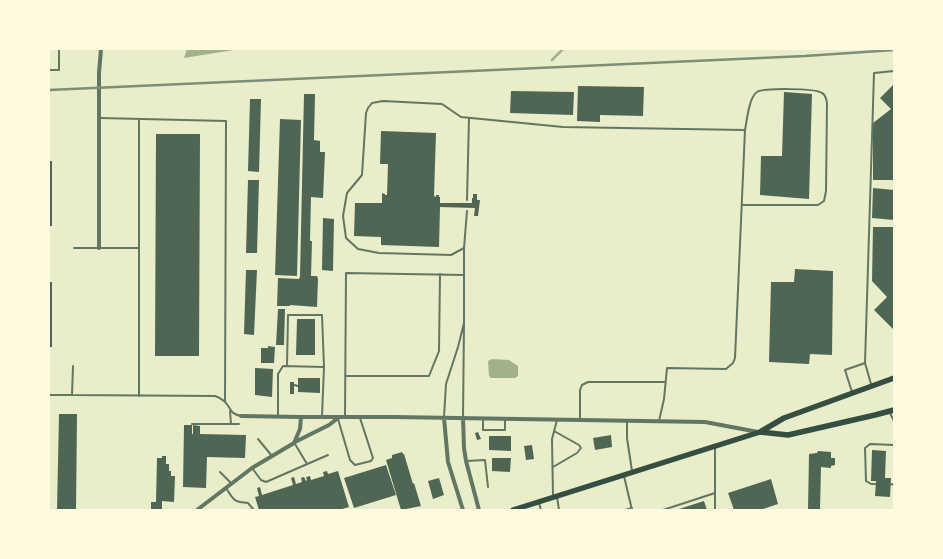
<!DOCTYPE html>
<style>
body{margin:0}
#map{position:relative;width:943px;height:559px;overflow:hidden;background:#e9edc9;font-family:"DM Sans",sans-serif}
canvas{display:block}
.frame{position:absolute;inset:0;border:50px solid #fefae0;pointer-events:none}
</style>
<div id="map">
<canvas width="943" height="559"></canvas>
<div class="frame"></div>
</div>
<script>
const c = document.querySelector('canvas').getContext('2d');
c.lineJoin = 'round';
function fillPath(path, color) {
  c.fillStyle = color;
  c.fill(path, 'evenodd');
}
function trace(path, color, width, dash) {
  c.strokeStyle = color;
  c.lineWidth = width;
  c.lineCap = dash ? 'butt' : 'round';
  c.setLineDash(dash || []);
  c.stroke(path);
}
fillPath(new Path2D(`
 M187,49H240L184,58Z
 M492,359L509,360L518,366V376L515,378H491L489,376L488,361Z`), '#a3b18a');
trace(new Path2D(`
 M552,60L563,49`), '#a3b18a', 2.5);
fillPath(new Path2D(`
 M894,84V180H873V123L891,109L880,98Z
 M578,86L644,87L643,116L600,115V122L577,121Z
 M511,91L574,92L573,115L510,113Z
 M784,92L812,94L809,199L760,195L761,156H782Z
 M304,94H315L314,140L320,141V152H325L323,198L311,197L310,241H312L311,276H317L318,279L317,307L290,305V306H277L278,278L299,279L300,276Z
 M250,99H261L259,172L248,171Z
 M280,119L301,120L297,276L275,275Z
 M381,131L436,133L434,196L436,197V195H439V197H440V203H472V198H473V194H477V200H480L478,216H474L475,208L440,207L439,247L381,245V237L354,236L355,203H382V193L385,194V195H387L388,164H380Z
 M156,134H200L199,356H155Z
 M49,161H52V226H49Z
 M248,180H259L257,253H246Z
 M873,188L894,190V220L872,218Z
 M323,218L334,219L333,271L322,270Z
 M873,227H894V328L893,329L874,310L887,297L872,281Z
 M795,269L833,271L832,355L810,354L809,364L769,362L771,282H794Z
 M246,270H257L254,335L244,334Z
 M49,282H52V347H49Z
 M278,309H285L284,345H276Z
 M297,319H315V355H296Z
 M268,346L275,347L274,363H261V348H268Z
 M255,368L273,369L272,397L255,395Z
 M298,378H320V393L298,392V387L294,386V394H290V382H294V384L298,385Z
 M59,414H77L76,510H57Z
 M184,425H192V434H193V425L200,426V434L246,435L245,458L207,457L206,488L183,487Z
 M478,432L481,439L477,440L475,433Z
 M611,435L612,447L595,450L593,438Z
 M489,436H511V451L489,450Z
 M532,445L534,459L526,460L524,446Z
 M872,450L886,451L885,478H891L890,497L875,496L876,481H871Z
 M818,451L831,452V458H835V465L831,466V468L821,467L820,510H808L809,454L817,453Z
 M402,452L403,454H404L413,484L414,483L421,506L401,510L386,460L392,458V455Z
 M162,456H166V464H169V471H171V476H175L174,502L162,501V510H151V502H156L157,458H162Z
 M492,458H511L510,472L492,471Z
 M386,465L396,495L354,508L344,478Z
 M327,471L328,474L338,471L349,507L339,510H259L255,497L259,496L257,488L260,487L262,495L293,485L291,478L294,477L296,484L302,482L301,478L304,477L306,481L307,480L306,477L310,476L311,480L324,476L323,472Z
 M439,478L444,495L433,499L428,481Z
 M771,479L778,504L760,510H734L728,493Z
 M704,501L707,510H676Z`), '#4f6655');
trace(new Path2D(`
 M49,70H59V49
 M100,118L226,121L225,402
 M467,200L469,118
 M742,205H818L824,201L826,191L827,103C826,99 826,95 822,93C815,88 764,88 757,92C749,97 747,120 745,130
 M467,211L464,248L451,255L379,253L358,249L346,238L343,216L347,193L362,175L366,113L368,108L372,103L383,101L442,104L461,117L563,127L745,130L735,358L733,363L726,369L667,368L664,399L659,421
 M74,248H139
 M464,275V248
 M73,366L72,395L215,396C218,397 222,399 224,401C232,408 228,413 241,416
 M287,366L288,315H322L324,367
 M345,376H429L439,351L440,274
 M871,384L865,363L874,73L894,71
 M852,392L845,370L865,363
 M49,395H72
 M139,396V119
 M890,413L894,421
 M278,415V374L283,366L324,367L322,416
 M345,416L346,273L464,275V323
 M444,417L446,384L458,347L464,323L463,418
 M338,419L350,460L355,465L371,461L373,458L360,418
 M483,420V430H505V420
 M580,420V390L582,385L588,382H665
 M627,422V438L632,471
 M192,424H231L230,411
 M231,424H239
 M258,439L272,456
 M295,444L307,464
 M466,461L485,460L488,487
 M553,467L577,453L581,448L579,445L554,431
 M252,468L261,480L266,482L328,455
 M220,472L231,483
 M624,476L632,510
 M875,484H871L866,481L865,448L870,444L894,445
 M891,484L894,485
 M226,488C234,500 233,502 248,503L254,510
 M553,496L552,439L557,420
 M557,497L559,510
 M539,503L541,510
 M390,510H392
 M625,510L632,508
 M663,510L715,493
 M715,510V447`), '#617663', 2);
trace(new Path2D(`
 M99,248V73L101,49
 M241,416L301,417
 M444,418L448,462L463,510
 M463,418L464,448L466,461L479,510
 M295,442L329,425L338,418
 M197,510L252,468L294,443L300,429L301,417H394L705,422L758,432`), '#617663', 4);
trace(new Path2D(`
 M760,432L788,435L875,415L894,410
 M513,510L760,432L784,418L894,378`), '#344e41', 5.5);
trace(new Path2D(`
 M49,90L805,56L894,50`), '#7c8e77', 2.5);
</script>
